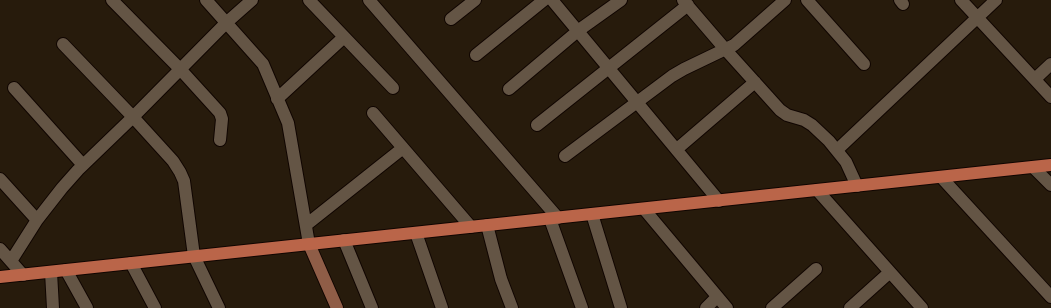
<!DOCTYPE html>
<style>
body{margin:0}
canvas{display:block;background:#271b0c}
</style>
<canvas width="1051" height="308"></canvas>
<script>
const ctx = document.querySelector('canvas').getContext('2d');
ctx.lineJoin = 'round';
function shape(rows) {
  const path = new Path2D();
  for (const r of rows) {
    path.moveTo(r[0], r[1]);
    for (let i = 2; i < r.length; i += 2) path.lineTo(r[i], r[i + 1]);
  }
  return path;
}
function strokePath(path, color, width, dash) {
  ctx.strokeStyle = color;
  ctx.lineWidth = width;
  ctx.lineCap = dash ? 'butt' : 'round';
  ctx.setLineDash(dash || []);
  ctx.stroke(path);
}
const street = shape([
 [112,0,180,69,220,113,222,119,220,140],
 [206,0,263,64,288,123,309,244],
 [309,0,393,88],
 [369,0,558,218],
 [552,0,719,201],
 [683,0,725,49,780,110,787,115,804,120,812,125,829,141,846,162,857,186],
 [807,0,864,64],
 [900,0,903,4],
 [961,0,1051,97],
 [451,19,475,0],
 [63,44,133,117,173,161,180,172,184,181,194,256,219,308],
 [476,55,544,0],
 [1035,79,1051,64],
 [14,88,83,165],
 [509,89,579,30,621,0],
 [277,99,344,37],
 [373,113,471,227],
 [537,125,688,5],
 [677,149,755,82],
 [837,150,996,0],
 [565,156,672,76,684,69,734,45,785,0],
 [1033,167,1051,185],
 [941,177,1051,297],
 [0,179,37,220],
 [817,190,922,308],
 [644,209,727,308],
 [592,214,621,308],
 [550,219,582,308],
 [306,225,403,148],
 [487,225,501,279,512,308],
 [416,233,442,308],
 [344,240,372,308],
 [0,249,23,275],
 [11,261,37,220,62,188,78,170,133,117,226,23,252,0],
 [131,263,155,308],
 [66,270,87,308],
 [51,272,53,308],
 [706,308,717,297],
 [772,308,816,269],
 [850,308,890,272]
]);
const secondary = shape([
 [309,244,337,308]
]);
const primary = shape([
 [0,277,1051,165]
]);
strokePath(street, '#100500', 14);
strokePath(secondary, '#100500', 14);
strokePath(primary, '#100500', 14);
strokePath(street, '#645545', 12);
strokePath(secondary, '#8f5d47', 12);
strokePath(primary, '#ba6549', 12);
</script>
